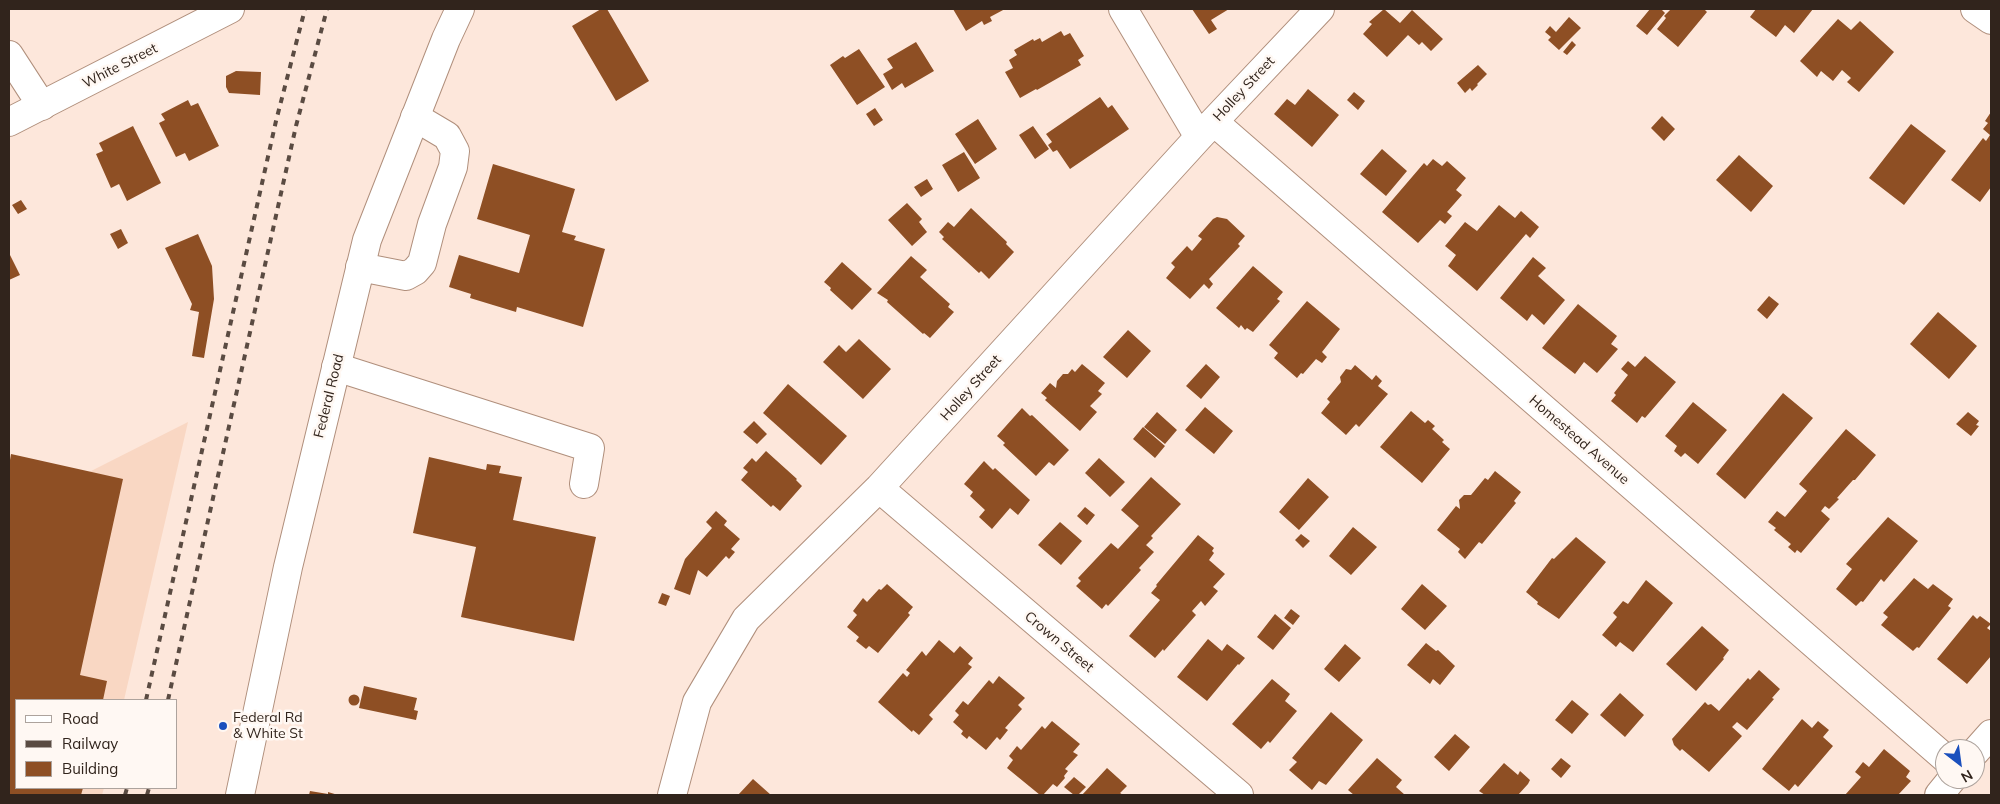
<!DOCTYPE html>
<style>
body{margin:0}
#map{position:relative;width:2000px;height:804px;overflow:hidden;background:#fde7db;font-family:Mulish,sans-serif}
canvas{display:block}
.frame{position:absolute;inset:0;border:10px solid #31241c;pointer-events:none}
.legend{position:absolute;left:15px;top:699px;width:162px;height:90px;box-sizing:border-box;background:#fff8f3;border:1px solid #ada39d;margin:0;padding:6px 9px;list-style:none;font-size:15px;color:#31241c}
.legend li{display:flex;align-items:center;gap:10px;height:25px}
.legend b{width:25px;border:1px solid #ada39d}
.north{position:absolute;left:1935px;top:739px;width:50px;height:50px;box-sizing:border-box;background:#fff8f3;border:1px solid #ada39d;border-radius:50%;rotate:150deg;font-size:14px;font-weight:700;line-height:20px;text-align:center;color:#31241c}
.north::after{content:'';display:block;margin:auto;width:18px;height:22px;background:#1b50bd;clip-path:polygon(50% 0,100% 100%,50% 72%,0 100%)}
</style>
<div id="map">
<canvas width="2000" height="804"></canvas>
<div class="frame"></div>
<ul class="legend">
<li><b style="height:6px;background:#fff"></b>Road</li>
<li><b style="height:6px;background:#5a4b42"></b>Railway</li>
<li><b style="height:14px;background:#8e4f24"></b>Building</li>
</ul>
<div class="north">N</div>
</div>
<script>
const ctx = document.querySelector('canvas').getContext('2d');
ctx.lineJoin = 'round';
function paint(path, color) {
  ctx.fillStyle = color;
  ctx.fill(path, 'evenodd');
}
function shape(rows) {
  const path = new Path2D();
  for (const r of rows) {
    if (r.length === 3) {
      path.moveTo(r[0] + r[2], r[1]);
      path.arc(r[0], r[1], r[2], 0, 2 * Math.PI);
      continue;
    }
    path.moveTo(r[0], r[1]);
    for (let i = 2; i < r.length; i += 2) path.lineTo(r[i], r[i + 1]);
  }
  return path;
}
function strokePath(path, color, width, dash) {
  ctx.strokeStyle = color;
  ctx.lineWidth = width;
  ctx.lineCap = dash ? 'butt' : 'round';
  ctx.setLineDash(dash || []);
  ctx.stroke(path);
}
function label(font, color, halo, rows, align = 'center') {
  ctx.font = font + ' Mulish,sans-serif';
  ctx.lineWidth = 5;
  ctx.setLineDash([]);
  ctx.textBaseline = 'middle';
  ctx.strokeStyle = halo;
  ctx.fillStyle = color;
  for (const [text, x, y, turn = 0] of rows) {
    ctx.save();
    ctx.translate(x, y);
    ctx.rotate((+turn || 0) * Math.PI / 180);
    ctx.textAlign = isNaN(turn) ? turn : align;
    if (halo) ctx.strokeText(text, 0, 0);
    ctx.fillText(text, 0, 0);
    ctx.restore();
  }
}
paint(shape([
 [188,422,124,700,16,700,16,788,104,788,102,795,9,795,9,510,10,512]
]), '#f9d7c3');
paint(shape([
 [601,9,607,9,649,81,616,101,572,26],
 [953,9,1005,9,990,17,992,21,984,25,982,21,966,31],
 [1192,9,1229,9,1211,20,1217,29,1209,34],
 [1384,9,1400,23,1412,10,1443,39,1431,51,1422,42,1419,45,1408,35,1387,57,1363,34,1372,24,1369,22],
 [1650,9,1661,9,1665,13,1647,35,1636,26],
 [1671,9,1704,9,1707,12,1678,47,1657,29,1666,18,1664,16],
 [1756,9,1813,9,1794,33,1785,25,1776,37,1750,17],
 [1569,17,1581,28,1559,50,1548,40,1551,37,1545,32,1550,26,1556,32],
 [1838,19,1851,30,1860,21,1894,52,1859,92,1847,82,1851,78,1842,70,1833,81,1821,71,1817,77,1800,61],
 [1061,31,1064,36,1070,33,1084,56,1078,60,1081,65,1037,90,1036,89,1020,98,1005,72,1013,68,1009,60,1017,55,1014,50,1033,39,1034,41,1040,38,1042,42],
 [1572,41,1576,45,1567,55,1563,52],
 [916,42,934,71,905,88,902,83,892,90,883,74,893,68,887,59],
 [859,49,885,87,857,105,830,65,843,56,845,58],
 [1478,65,1487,74,1477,84,1478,85,1472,91,1470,88,1465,93,1457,83],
 [236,71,261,72,260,95,229,93,226,87,226,76],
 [1308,89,1339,115,1312,147,1274,114,1287,99,1295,105],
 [1354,92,1365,101,1358,110,1347,100],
 [1100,97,1108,108,1112,105,1129,129,1070,169,1057,150,1053,152,1048,145,1052,142,1046,134],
 [188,100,191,106,198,103,219,146,189,161,185,153,176,157,159,123,165,120,161,114],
 [875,108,883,120,874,126,866,114],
 [1991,112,1991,187,1980,202,1951,180,1983,138,1986,141,1990,135,1983,129,1988,123,1985,121],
 [1662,116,1675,129,1664,141,1651,128],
 [978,119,997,149,975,164,955,134],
 [1911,124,1946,151,1904,205,1869,178],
 [133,126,161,183,127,201,119,184,111,188,96,154,103,151,99,143],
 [1033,126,1049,149,1035,159,1019,135],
 [1382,149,1407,171,1386,196,1360,174],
 [964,152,980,178,958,192,942,165],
 [1739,155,1773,186,1751,212,1716,180],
 [1433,159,1442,166,1447,161,1466,178,1456,190,1462,195,1447,212,1452,216,1445,224,1440,220,1418,243,1382,212,1424,163,1427,166],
 [493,164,575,189,562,232,576,236,574,240,605,249,583,327,517,307,516,312,470,298,471,294,449,287,459,255,519,273,530,235,477,219],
 [927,179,933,189,921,197,914,187],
 [21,200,27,209,18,214,12,205],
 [907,203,922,219,919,222,927,232,912,246,888,220],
 [1499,205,1515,218,1521,211,1539,227,1530,238,1526,234,1477,291,1448,266,1456,255,1445,246,1465,222,1477,231],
 [971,208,1007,242,1006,244,1014,252,989,279,981,271,979,273,942,239,944,237,939,232,948,222,954,227],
 [1217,217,1227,219,1245,236,1238,244,1240,246,1209,279,1213,284,1209,289,1204,284,1190,299,1166,278,1175,267,1171,263,1174,260,1187,246,1192,251,1202,239,1198,236,1213,219],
 [121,229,128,243,118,249,110,234],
 [198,234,212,266,214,299,204,358,192,356,199,312,190,310,192,304,165,248],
 [9,253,20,275,9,280],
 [911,256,927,270,920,277,950,304,948,307,954,312,930,338,924,333,923,334,887,302,888,300,877,293],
 [1533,257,1546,268,1538,276,1565,300,1544,325,1532,314,1527,321,1500,298],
 [842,262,872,289,852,310,830,290,831,288,824,282],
 [1253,266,1283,292,1277,299,1280,301,1253,332,1247,328,1245,330,1241,325,1239,328,1216,308],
 [1769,296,1779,304,1767,319,1757,310],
 [1307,301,1340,329,1322,352,1327,357,1322,363,1316,359,1303,374,1301,373,1297,378,1274,358,1278,353,1269,345],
 [1578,304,1617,336,1611,344,1618,349,1597,373,1584,362,1575,374,1542,348],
 [1938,312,1977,346,1949,379,1910,344],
 [1128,330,1151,351,1127,378,1103,357],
 [859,339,891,369,863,399,823,362,839,345,846,352],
 [1645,356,1676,382,1645,418,1642,416,1637,423,1611,401,1616,395,1614,393,1628,375,1621,369,1628,361,1635,367],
 [1082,364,1105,383,1098,391,1102,394,1090,406,1097,412,1080,431,1045,400,1047,398,1041,393,1050,383,1056,388,1057,381,1063,374,1068,374,1072,369,1075,372],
 [1206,364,1220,377,1201,399,1186,386],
 [1355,365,1372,380,1376,375,1382,381,1378,386,1388,394,1359,427,1356,424,1346,435,1321,413,1330,402,1327,399,1341,382,1340,377,1346,369,1351,370],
 [788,384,847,436,821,465,763,413],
 [1783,393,1813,418,1745,499,1716,474],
 [1693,402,1727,430,1698,464,1685,453,1681,457,1674,451,1677,446,1665,436],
 [1205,407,1233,431,1214,454,1185,430],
 [1022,408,1030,416,1032,415,1069,450,1054,466,1049,462,1036,476,1003,445,1005,443,997,436],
 [1411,411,1425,423,1428,420,1435,426,1432,429,1444,440,1442,442,1450,449,1422,483,1380,447],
 [1157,412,1177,430,1165,444,1144,427],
 [1968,412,1979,421,1976,425,1979,426,1971,436,1956,424],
 [754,421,767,434,757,444,743,432],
 [1143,427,1165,446,1155,458,1133,439],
 [1846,429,1876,455,1855,480,1853,480,1837,498,1839,499,1829,509,1825,506,1821,511,1830,519,1801,553,1797,550,1795,553,1788,547,1791,544,1774,530,1776,528,1768,522,1777,511,1785,517,1807,491,1799,484],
 [766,451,797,479,796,480,802,486,780,511,773,505,771,507,741,480,748,472,743,468,752,458,756,462],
 [11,454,123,479,80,675,107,681,103,700,16,700,16,788,83,788,81,795,9,795,9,466],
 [429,457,486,470,487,464,501,466,499,473,522,477,513,520,596,537,574,641,461,617,476,547,413,533],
 [1099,458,1125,482,1110,497,1085,473],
 [984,461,993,470,995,468,1030,500,1018,515,1010,508,992,529,979,517,985,510,970,496,973,492,964,484],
 [1495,471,1521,492,1514,501,1516,503,1482,544,1479,542,1465,559,1458,552,1460,549,1437,530,1456,506,1460,509,1459,500,1464,495,1471,495,1485,478,1488,480],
 [1151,477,1181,504,1151,536,1153,538,1146,545,1154,552,1139,568,1141,570,1108,606,1106,604,1102,609,1076,586,1081,581,1078,578,1111,543,1118,549,1139,526,1121,510],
 [1308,478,1329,497,1299,530,1279,512],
 [1085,507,1095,515,1087,525,1077,516],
 [716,511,727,521,724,525,740,539,731,549,735,552,729,559,726,556,707,577,698,570,690,595,674,589,685,559,712,528,706,522],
 [1888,517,1918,541,1884,582,1881,579,1863,602,1861,601,1856,606,1836,589,1852,569,1846,564],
 [1060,522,1082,541,1061,565,1038,545],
 [1353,527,1377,547,1351,575,1329,556],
 [1301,534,1310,541,1303,548,1295,540],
 [1198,535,1214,548,1212,551,1214,553,1209,560,1225,574,1213,587,1218,591,1205,606,1201,601,1192,611,1196,615,1164,651,1163,649,1155,658,1129,636,1160,600,1151,593,1157,586,1156,585],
 [1576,537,1606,562,1559,619,1537,604,1538,602,1526,592,1552,558,1554,559],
 [1914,578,1928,589,1933,584,1953,599,1948,606,1951,608,1919,648,1917,647,1913,651,1881,625,1888,617,1883,613],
 [1646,580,1673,603,1633,652,1620,642,1616,647,1602,635,1617,617,1613,613,1623,601,1628,604],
 [887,584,913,607,908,613,910,615,878,653,869,646,866,649,856,641,859,637,847,627,857,615,853,611,863,598,867,602,879,589,881,590],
 [1422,584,1447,606,1425,630,1401,609],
 [662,593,670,596,666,606,658,603],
 [1291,609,1300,616,1293,625,1284,618],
 [1275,614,1291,628,1273,650,1257,637],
 [1973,615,1977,619,1980,616,1991,624,1987,628,1991,631,1991,656,1967,684,1937,659],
 [1702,626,1729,650,1723,658,1724,659,1696,691,1666,664],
 [1208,639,1222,651,1227,644,1245,658,1239,665,1238,664,1207,701,1177,677],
 [939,640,954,653,960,646,973,658,968,664,972,667,929,715,933,719,919,735,913,730,912,732,878,702,903,673,907,677,910,673,906,670,922,651,926,656],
 [1426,643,1436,651,1438,650,1455,666,1440,685,1433,679,1430,684,1407,665],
 [1345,644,1361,658,1339,682,1324,669],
 [1759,670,1780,689,1772,698,1774,699,1747,730,1737,722,1732,727,1742,736,1709,772,1682,749,1680,751,1674,745,1672,739,1705,702,1708,705,1711,704,1719,711,1748,678,1750,680],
 [999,676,1025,698,1018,705,1022,709,1005,728,1008,730,1000,740,997,737,986,750,969,736,967,739,961,734,963,731,953,722,959,715,955,711,963,701,968,705,989,680,993,684],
 [1272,679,1290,694,1285,701,1297,711,1270,743,1268,741,1261,749,1232,724],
 [364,686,417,698,414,710,418,711,416,720,359,708],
 [1620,693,1644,715,1625,737,1600,715],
 [354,700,5.5],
 [1572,700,1589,714,1572,734,1555,720],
 [1331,712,1363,740,1326,785,1319,781,1312,790,1289,770,1297,762,1292,758],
 [1802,719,1812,728,1818,721,1829,730,1823,737,1833,746,1798,787,1795,784,1789,791,1762,769],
 [1052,721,1080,744,1073,752,1078,755,1065,769,1068,771,1064,776,1065,778,1057,787,1053,784,1043,795,1040,795,1007,768,1013,760,1009,756,1017,746,1021,750,1042,726,1045,729],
 [1455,734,1470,747,1449,771,1434,757],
 [1884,749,1910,771,1906,777,1911,781,1898,795,1845,795,1861,777,1855,772,1863,762,1869,767],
 [1377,758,1402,780,1396,787,1405,795,1354,795,1348,790],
 [1561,758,1571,766,1561,778,1551,769],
 [1504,763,1518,775,1520,771,1530,780,1528,784,1518,795,1485,795,1479,791],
 [1107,768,1127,786,1120,793,1123,795,1082,795],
 [1074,777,1086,787,1078,795,1074,795,1064,787],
 [753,779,771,795,738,795],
 [310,791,328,794,328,792,338,795,309,795]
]), '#8e4f24');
const minor = shape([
 [1123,9,1199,137],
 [1975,9,1991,20],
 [9,55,42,106],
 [1214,122,1945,758],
 [360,267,406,276,415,271,422,263,432,224,453,167,455,151,447,136,415,117],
 [336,367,590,448,584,484],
 [879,488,1239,795],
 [1975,752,1991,734],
 [672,795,697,702,746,619,879,488,1199,137,1320,9],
 [1939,795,1952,779]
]);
const major = shape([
 [9,122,230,9],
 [240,795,288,567,367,240,446,39,460,9]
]);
strokePath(minor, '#b08f7c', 30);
strokePath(major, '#b08f7c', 30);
strokePath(minor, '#fff', 28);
strokePath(major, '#fff', 28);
strokePath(shape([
 [146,700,276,121,305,9],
 [168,700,296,126,327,9],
 [125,795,127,788],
 [147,795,149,788]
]), '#5a4b42', 4, [6, 6]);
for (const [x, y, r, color] of [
 [223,726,5,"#1b50bd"]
]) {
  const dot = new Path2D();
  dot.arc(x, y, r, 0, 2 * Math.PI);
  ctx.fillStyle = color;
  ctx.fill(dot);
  strokePath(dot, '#fff8f3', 2);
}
label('14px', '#31241c', '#fff8f3', [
 ["White Street",120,66,-27],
 ["Holley Street",1244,89,-47],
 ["Holley Street",971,388,-48],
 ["Federal Road",329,396,-76],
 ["Homestead Avenue",1579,440,41],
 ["Crown Street",1059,642,40]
]);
label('14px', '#31241c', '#fff8f3', [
 ["Federal Rd",233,718],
 ["& White St",233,734]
], 'left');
</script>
